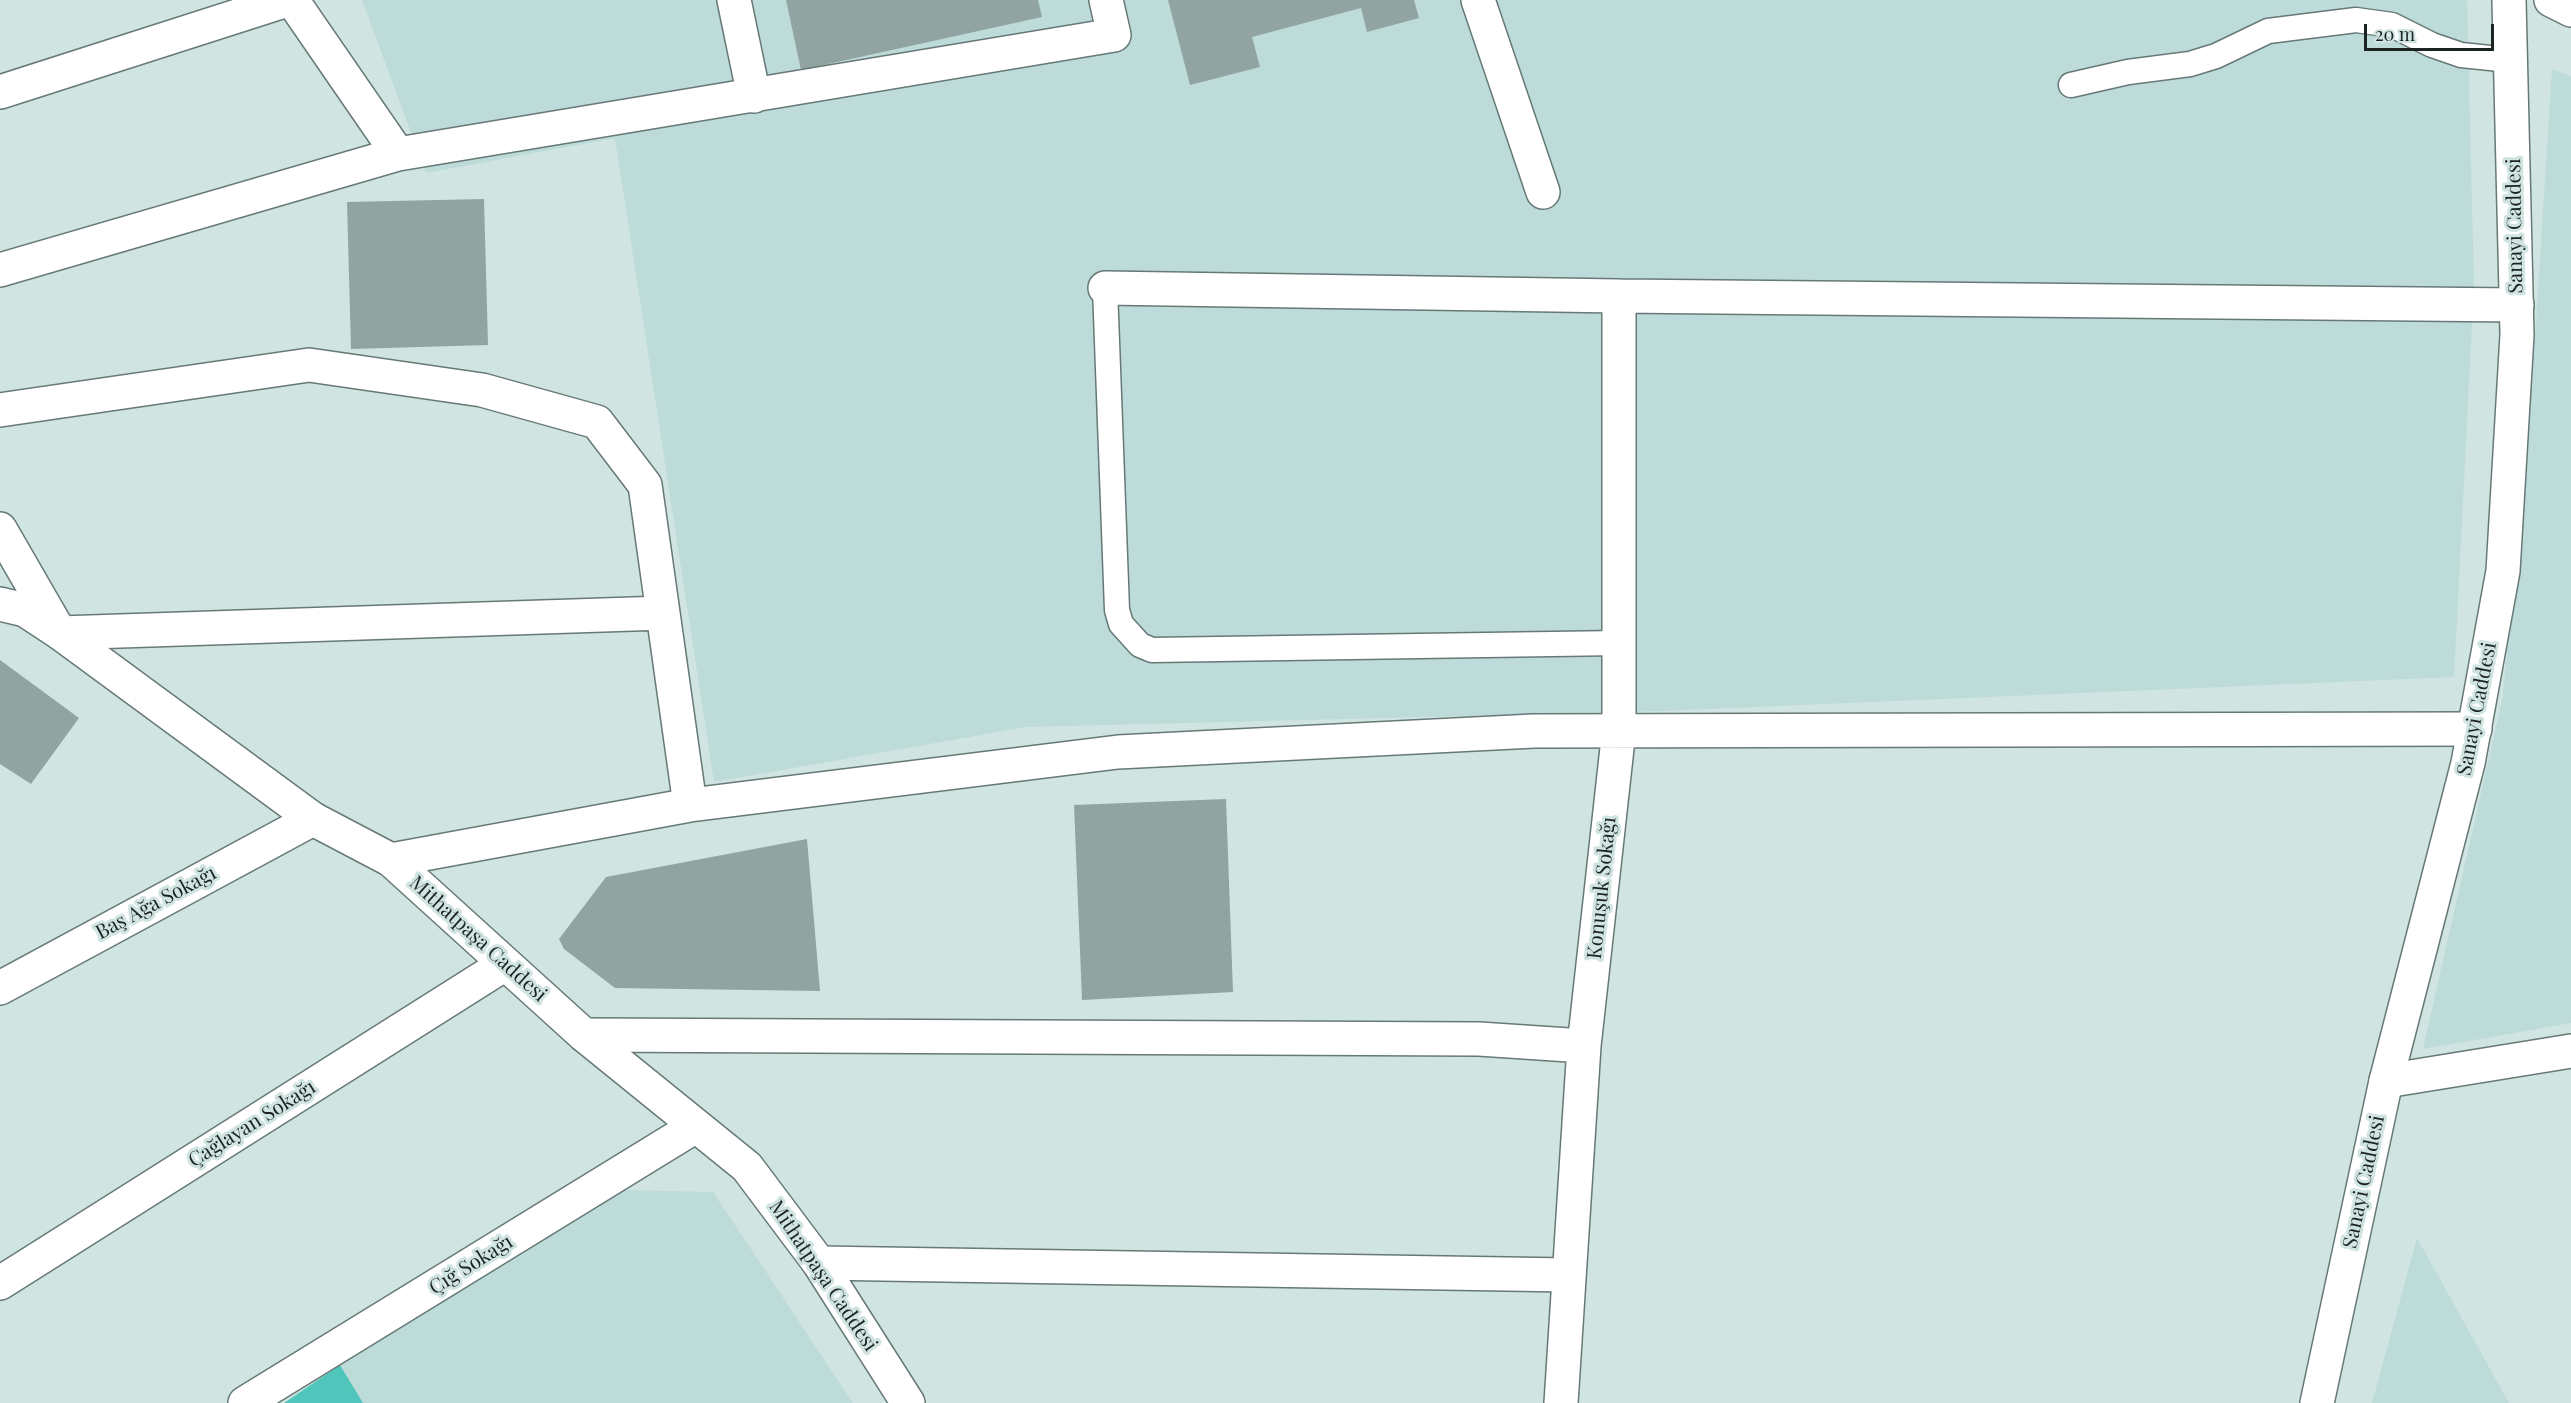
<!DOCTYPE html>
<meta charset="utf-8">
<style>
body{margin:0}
#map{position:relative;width:2571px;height:1403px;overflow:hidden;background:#d0e4e2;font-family:"Playfair Display",serif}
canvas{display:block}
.scale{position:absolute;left:2364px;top:24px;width:130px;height:27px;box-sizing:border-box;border:3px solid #1c2423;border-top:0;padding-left:8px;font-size:18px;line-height:21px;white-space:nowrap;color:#1c2423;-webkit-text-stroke:4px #d0e4e2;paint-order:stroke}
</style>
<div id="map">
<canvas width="2571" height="1403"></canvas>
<div class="scale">20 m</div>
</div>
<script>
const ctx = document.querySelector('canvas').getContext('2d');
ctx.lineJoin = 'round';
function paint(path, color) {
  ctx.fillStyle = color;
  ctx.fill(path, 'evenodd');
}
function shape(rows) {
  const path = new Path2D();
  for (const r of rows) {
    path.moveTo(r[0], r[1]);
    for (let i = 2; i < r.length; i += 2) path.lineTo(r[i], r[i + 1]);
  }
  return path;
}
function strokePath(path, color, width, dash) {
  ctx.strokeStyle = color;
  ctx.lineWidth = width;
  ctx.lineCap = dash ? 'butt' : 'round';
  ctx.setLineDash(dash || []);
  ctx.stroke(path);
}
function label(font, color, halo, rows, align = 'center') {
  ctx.font = font + ' "Playfair Display",serif';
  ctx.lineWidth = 6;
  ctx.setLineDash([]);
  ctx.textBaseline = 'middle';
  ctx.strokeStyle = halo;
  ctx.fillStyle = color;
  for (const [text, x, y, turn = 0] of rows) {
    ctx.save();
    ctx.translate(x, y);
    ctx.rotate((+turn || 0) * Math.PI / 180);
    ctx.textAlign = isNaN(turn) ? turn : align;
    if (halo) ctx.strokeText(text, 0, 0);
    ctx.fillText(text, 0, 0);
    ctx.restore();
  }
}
paint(shape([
 [362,0,2467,0,2474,285,2454,677,1662,711,1026,727,714,782,615,138,426,173],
 [2552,69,2571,76,2571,1023,2423,1049,2503,696,2535,337],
 [618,1190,713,1192,853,1403,363,1403,340,1365],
 [2417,1238,2509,1403,2372,1403]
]), '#bddbd8');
paint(shape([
 [340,1365,363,1403,284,1403]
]), '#4fc5bc');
paint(shape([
 [786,0,1038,0,1042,17,801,70],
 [1168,0,1414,0,1419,18,1367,32,1361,8,1252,37,1260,67,1190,85],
 [484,199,488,345,351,349,347,202],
 [0,660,79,718,31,784,0,764],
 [1226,799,1233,992,1082,1000,1074,805],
 [807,839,820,991,615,988,564,949,559,939,606,877]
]), '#91a4a2');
const service = shape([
 [2071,85,2128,72,2190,64,2216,56,2268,31,2356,20,2392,25,2432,45,2461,55,2510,60],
 [1105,288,1117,610,1121,624,1140,645,1152,650,1619,643]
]);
const minor = shape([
 [292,0,398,154],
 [734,0,754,96],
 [1478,0,1543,192],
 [2551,0,2571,10],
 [0,92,287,0],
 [0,270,398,154,1114,35,1106,0],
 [1105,288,1619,296],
 [0,410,309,365,482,390,597,422,645,485,690,805],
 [0,604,25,610,60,633,663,613],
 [391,860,690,805,1118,752,1534,731,2475,729],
 [0,988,313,819],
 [584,1035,1479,1039,1584,1046,1561,1403],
 [1584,1046,1619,730,1619,296,2517,305],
 [2386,1081,2571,1051],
 [819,1263,1569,1275],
 [0,1283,505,964],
 [245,1403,696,1126]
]);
const secondary = shape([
 [0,529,60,633,313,819,391,860,584,1035,747,1167,819,1263,908,1403],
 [2317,1403,2386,1081,2468,763,2503,571,2517,335,2509,0]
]);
strokePath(service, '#667977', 27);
strokePath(minor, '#667977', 36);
strokePath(secondary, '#667977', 36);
strokePath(service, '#fff', 24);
strokePath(minor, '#fff', 33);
strokePath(secondary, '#fff', 33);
label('20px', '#1c2423', '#d0e4e2', [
 ["Sanayi Caddesi",2515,226,-91],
 ["Sanayi Caddesi",2477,709,-79],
 ["Konuşuk Sokağı",1602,888,-84],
 ["Baş Ağa Sokağı",156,903,-28],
 ["Mithatpaşa Caddesi",478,939,42],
 ["Çağlayan Sokağı",252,1124,-32],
 ["Sanayi Caddesi",2364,1182,-78],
 ["Çığ Sokağı",471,1265,-32],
 ["Mithatpaşa Caddesi",823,1276,56]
]);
</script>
